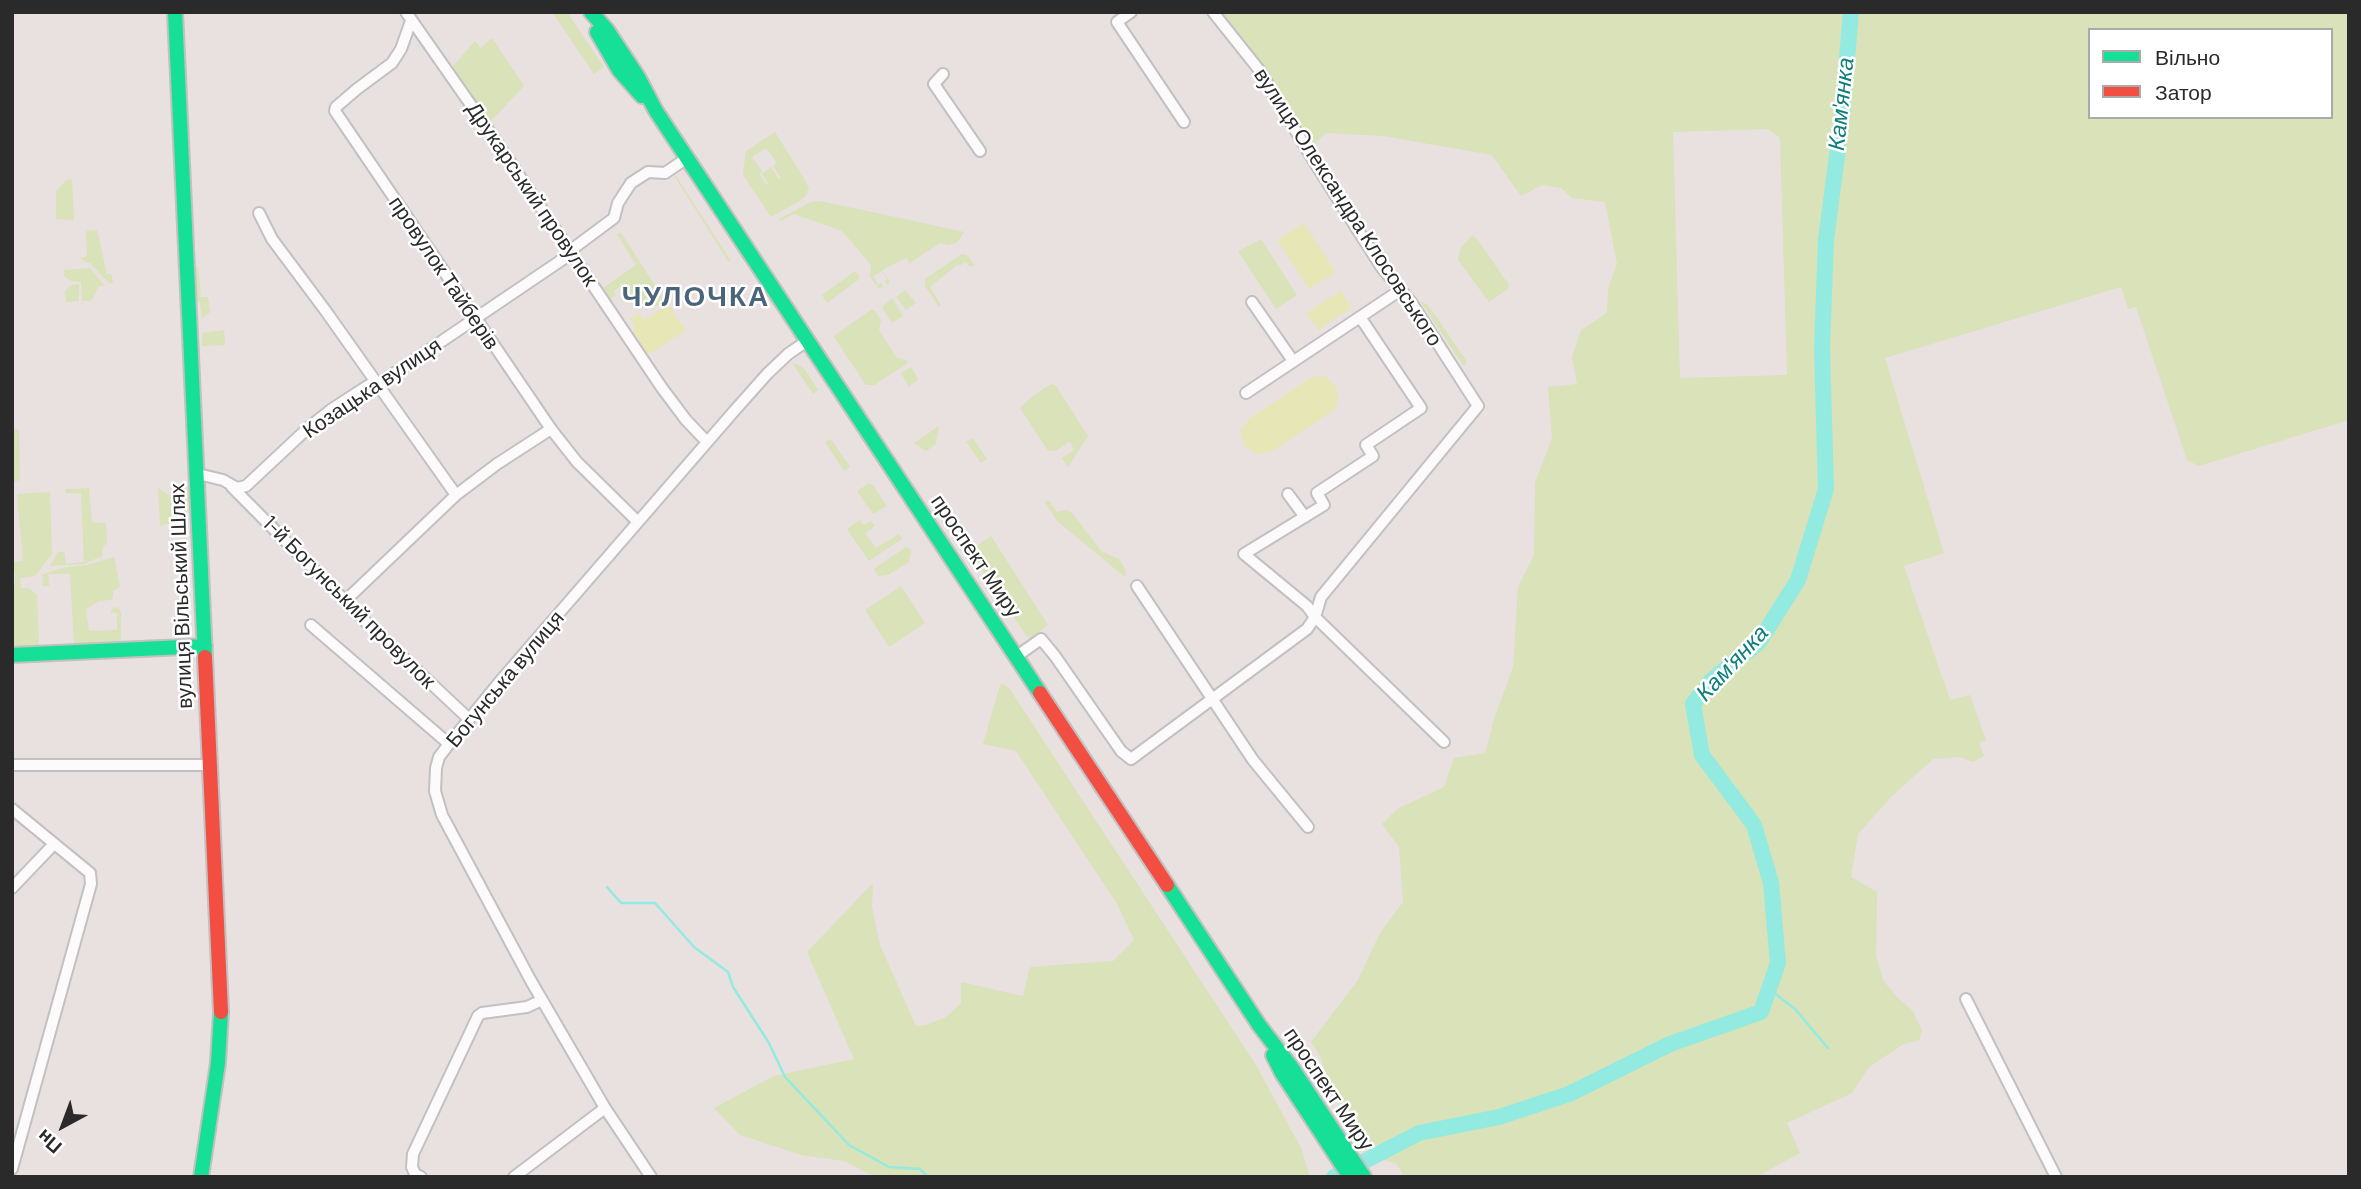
<!DOCTYPE html>
<meta charset="utf-8">
<style>
body{margin:0}
#map{position:relative;width:2361px;height:1189px;overflow:hidden;background:#e8e1e0;font-family:Barlow,sans-serif}
canvas{display:block}
.frame{position:absolute;inset:0;border:14px solid #2a2a2a;pointer-events:none}
.legend{position:absolute;left:2088px;top:28px;width:245px;height:91px;box-sizing:border-box;background:#fff;border:2px solid #aaa;margin:0;padding:9px 12px;list-style:none;font-size:21px;color:#2a2a2a}
.legend li{display:flex;align-items:center;gap:14px;height:35px}
.legend b{width:35px;border:2px solid #aaa}
.north{position:absolute;left:28px;top:1091px;width:70px;height:70px;-webkit-text-stroke:5px #fff;paint-order:stroke;rotate:221deg;font-size:19px;font-weight:700;line-height:28px;text-align:center;color:#2a2a2a}
.north::after{content:'';display:block;margin:auto;width:24px;height:32px;background:#2a2a2a;clip-path:polygon(50% 0,100% 100%,50% 72%,0 100%)}
</style>
<div id="map">
<canvas width="2361" height="1189"></canvas>
<div class="frame"></div>
<ul class="legend">
<li><b style="height:9px;background:#16e098"></b>Вільно</li>
<li><b style="height:9px;background:#f24e42"></b>Затор</li>
</ul>
<div class="north">Пн</div>
</div>
<script>
const ctx = document.querySelector('canvas').getContext('2d');
ctx.lineJoin = 'round';
function paint(path, color) {
  ctx.fillStyle = color;
  ctx.fill(path, 'evenodd');
}
function shape(rows) {
  const path = new Path2D();
  for (const r of rows) {
    path.moveTo(r[0], r[1]);
    for (let i = 2; i < r.length; i += 2) path.lineTo(r[i], r[i + 1]);
  }
  return path;
}
function strokePath(path, color, width, dash) {
  ctx.strokeStyle = color;
  ctx.lineWidth = width;
  ctx.lineCap = dash ? 'butt' : 'round';
  ctx.setLineDash(dash || []);
  ctx.stroke(path);
}
function label(font, color, halo, rows, align = 'center') {
  ctx.font = font + ' Barlow,sans-serif';
  ctx.lineWidth = 5;
  ctx.setLineDash([]);
  ctx.textBaseline = 'middle';
  ctx.strokeStyle = halo;
  ctx.fillStyle = color;
  for (const [text, x, y, turn = 0] of rows) {
    ctx.save();
    ctx.translate(x, y);
    ctx.rotate((+turn || 0) * Math.PI / 180);
    ctx.textAlign = isNaN(turn) ? turn : align;
    if (halo) ctx.strokeText(text, 0, 0);
    ctx.fillText(text, 0, 0);
    ctx.restore();
  }
}
paint(shape([
 [552,12,567,12,604,67,594,74],
 [1213,12,2349,12,2349,420,2199,466,2187,460,2136,307,2128,309,2121,287,1885,358,1944,553,1904,566,1950,700,1970,695,1986,740,1979,743,1984,756,1973,762,1961,757,1933,759,1891,797,1858,834,1851,877,1877,892,1876,956,1883,980,1897,997,1913,1011,1922,1031,1919,1040,1904,1044,1869,1067,1852,1093,1787,1123,1800,1153,1756,1177,1404,1177,1397,1164,1370,1156,1332,1090,1320,1056,1311,1042,1358,980,1380,933,1403,902,1399,847,1382,824,1397,809,1444,787,1454,758,1485,753,1495,716,1513,667,1518,587,1534,555,1535,483,1552,438,1548,387,1577,384,1572,357,1581,330,1607,313,1608,289,1617,264,1605,202,1572,198,1561,188,1542,185,1521,196,1492,155,1383,136,1326,133,1308,150,1260,71],
 [2090,30,2331,30,2331,117,2090,117],
 [1768,129,1780,138,1787,375,1680,378,1673,132],
 [493,39,524,86,491,121,452,67,475,41,481,48,489,40],
 [775,132,805,180,809,189,805,197,798,202,771,217,743,175,746,151],
 [766,148,777,163,773,166,781,178,779,179,771,167,762,174,769,185,768,186,759,174,762,171,752,157],
 [673,174,676,176,731,261,728,261],
 [72,179,74,220,56,219,56,192,66,180],
 [820,201,891,216,964,232,958,242,948,245,940,243,910,263,906,258,882,270,890,282,887,285,885,281,887,279,882,271,873,276,878,285,881,283,883,286,879,289,870,277,871,265,842,231,794,214,780,221,779,219,811,202],
 [97,230,107,274,111,273,113,283,109,283,90,263,85,262,81,258,87,257,86,231],
 [621,233,667,304,641,308,620,287,614,291,616,295,610,299,603,288,636,265,617,234],
 [1472,235,1477,239,1509,285,1508,289,1489,302,1458,260,1460,249],
 [1261,239,1297,295,1276,309,1238,251],
 [962,254,968,256,974,265,970,267,966,262,959,266,958,264,930,287,941,305,939,307,925,286,925,279],
 [198,266,201,297,208,297,210,312,202,319,200,303,196,299,194,268],
 [90,268,105,286,99,286,91,301,82,301,81,282,71,281,64,276,64,270],
 [855,271,859,276,858,280,827,303,822,295],
 [79,284,79,301,66,302,65,291,71,285],
 [905,290,916,303,906,310,896,297],
 [892,298,903,316,892,323,882,307],
 [1420,301,1428,305,1466,360,1466,365,1463,365],
 [871,310,874,310,881,320,879,330,897,358,906,360,908,363,874,385,866,385,834,337,835,335],
 [224,330,225,345,202,346,202,333],
 [792,363,803,367,818,390,813,394],
 [911,367,918,379,909,387,901,373],
 [1051,384,1056,386,1088,436,1068,467,1062,458,1074,450,1070,441,1057,450,1048,451,1020,408,1033,396],
 [939,426,936,444,926,451,914,443],
 [12,429,17,429,19,431,20,480,12,482],
 [973,438,987,459,981,463,966,442],
 [831,439,850,467,844,471,825,442],
 [868,484,873,485,887,506,873,514,857,491],
 [179,485,187,486,190,488,191,508,181,520,160,526,158,488,169,495],
 [89,488,92,522,106,523,107,544,103,546,102,556,84,564,50,566,58,552,63,552,64,550,66,564,84,562,81,493,65,493,66,489],
 [50,492,52,554,35,576,20,578,21,588,29,588,37,595,39,646,12,647,12,586,15,585,15,571,12,570,14,562,23,561,17,494],
 [1049,500,1057,512,1067,510,1073,514,1101,551,1119,559,1126,571,1125,577,1057,521,1045,502],
 [860,520,864,525,871,521,875,526,865,533,876,548,899,534,902,539,869,561,847,529],
 [991,536,1048,625,1030,639,1027,637,972,554,974,548],
 [906,547,911,550,909,562,888,575,878,576,874,569],
 [114,557,120,587,113,591,113,598,110,600,100,601,86,609,89,631,117,630,117,613,111,613,111,610,114,607,118,608,121,612,121,642,74,644,70,574,48,574,49,586,43,586,42,575,62,568,87,565],
 [901,586,925,623,889,647,865,610],
 [1003,684,1009,688,1256,1065,1301,1148,1310,1177,876,1177,844,1161,801,1155,740,1135,714,1108,774,1076,854,1059,807,952,873,883,872,907,880,945,916,1026,926,1025,946,1017,961,1003,961,982,1023,996,1030,967,1113,961,1134,940,1117,904,1016,751,983,744,1000,685]
]), '#d9e2b8');
paint(shape([
 [1304,223,1336,272,1309,289,1277,240],
 [1341,291,1351,308,1318,330,1306,313],
 [668,305,686,330,648,355,633,332,635,326,630,319,639,313,644,320],
 [1325,376,1336,386,1339,399,1334,410,1271,452,1257,454,1244,446,1240,431,1249,419,1312,377]
]), '#e7e6b6');
strokePath(shape([
 [607,887,621,903,655,903,694,947,728,972,733,987,769,1043,785,1077,849,1145,889,1167,920,1169,928,1177],
 [1769,989,1795,1009,1828,1048]
]), '#93eae0', 2.5);
strokePath(shape([
 [1334,1177,1419,1133,1499,1117,1569,1094,1670,1044,1761,1012,1778,963,1771,883,1754,825,1702,755,1693,704,1711,681,1759,642,1798,580,1826,489,1822,349,1826,240,1842,117,1851,12]
]), '#93eae0', 16);
const street = shape([
 [406,12,494,138,662,388,686,420,707,442],
 [1131,12,1117,22,1184,122],
 [411,21,401,49,392,63,357,89,336,107,335,111,551,429,577,462,638,522],
 [943,74,934,84,980,151],
 [259,213,272,239,325,310,456,495],
 [1399,291,1360,317,1421,408,1366,445,1373,456,1317,493,1324,505,1244,554,1307,606,1315,617,1444,742],
 [1252,302,1293,361],
 [1246,393,1360,317],
 [198,474,223,480,237,488,246,486,308,428,332,409,369,385,377,385,572,253,575,247,614,218,618,203,631,183,648,172,665,173,687,158],
 [232,487,373,629,469,719],
 [1288,494,1305,517],
 [1137,586,1253,760,1308,827],
 [346,600,456,495,497,464,551,429],
 [311,625,449,744],
 [1041,639,1055,656,1121,751,1131,759,1307,629,1315,617,1321,597,1478,406,1411,302,1382,268,1315,163,1260,71,1213,12],
 [1017,656,1041,639],
 [12,765,210,765],
 [12,809,90,873,91,884,12,1169],
 [12,888,54,844],
 [1966,999,2056,1177],
 [421,1177,415,1174,412,1167,413,1154,478,1016,482,1013,527,1007,542,1000],
 [514,1177,605,1108],
 [651,1177,605,1108,531,981,442,815,435,791,436,768,439,757,449,744,502,679,735,410,768,373,788,354,807,341]
]);
const fast = shape([
 [175,12,205,657],
 [591,12,607,30,638,77,656,111,1040,693],
 [597,32,619,70,642,96],
 [12,655,205,646],
 [1167,885,1259,1025,1292,1068,1364,1177],
 [1273,1055,1282,1073,1350,1177],
 [201,1177,218,1063,221,1012]
]);
const jam = shape([
 [205,657,221,1012],
 [1040,693,1167,885]
]);
strokePath(street, '#c2c0c1', 14);
strokePath(fast, '#c2c0c1', 18);
strokePath(jam, '#c2c0c1', 18);
strokePath(street, '#fcfafa', 10);
strokePath(fast, '#16e098', 14);
strokePath(jam, '#f24e42', 14);
label('21px', '#2a2a2a', '#fff', [
 ["Друкарський провулок",532,194,56],
 ["вулиця Олександра Клосовського",1348,207,57],
 ["провулок Тайберів",444,273,56],
 ["Козацька вулиця",372,388,-34],
 ["проспект Миру",976,556,56],
 ["вулиця Вільський Шлях",181,596,-92],
 ["1-й Богунський провулок",349,602,45],
 ["Богунська вулиця",505,679,-50],
 ["проспект Миру",1329,1089,56]
]);
label('italic 23px', '#0e7f7b', '#fff', [
 ["Кам'янка",1841,104,-84],
 ["Кам'янка",1732,663,-47]
]);
ctx.letterSpacing = '2px';
label('bold 28px', '#4a657a', '#fff', [
 ["ЧУЛОЧКА",696,297]
]);
ctx.letterSpacing = '0px';
</script>
